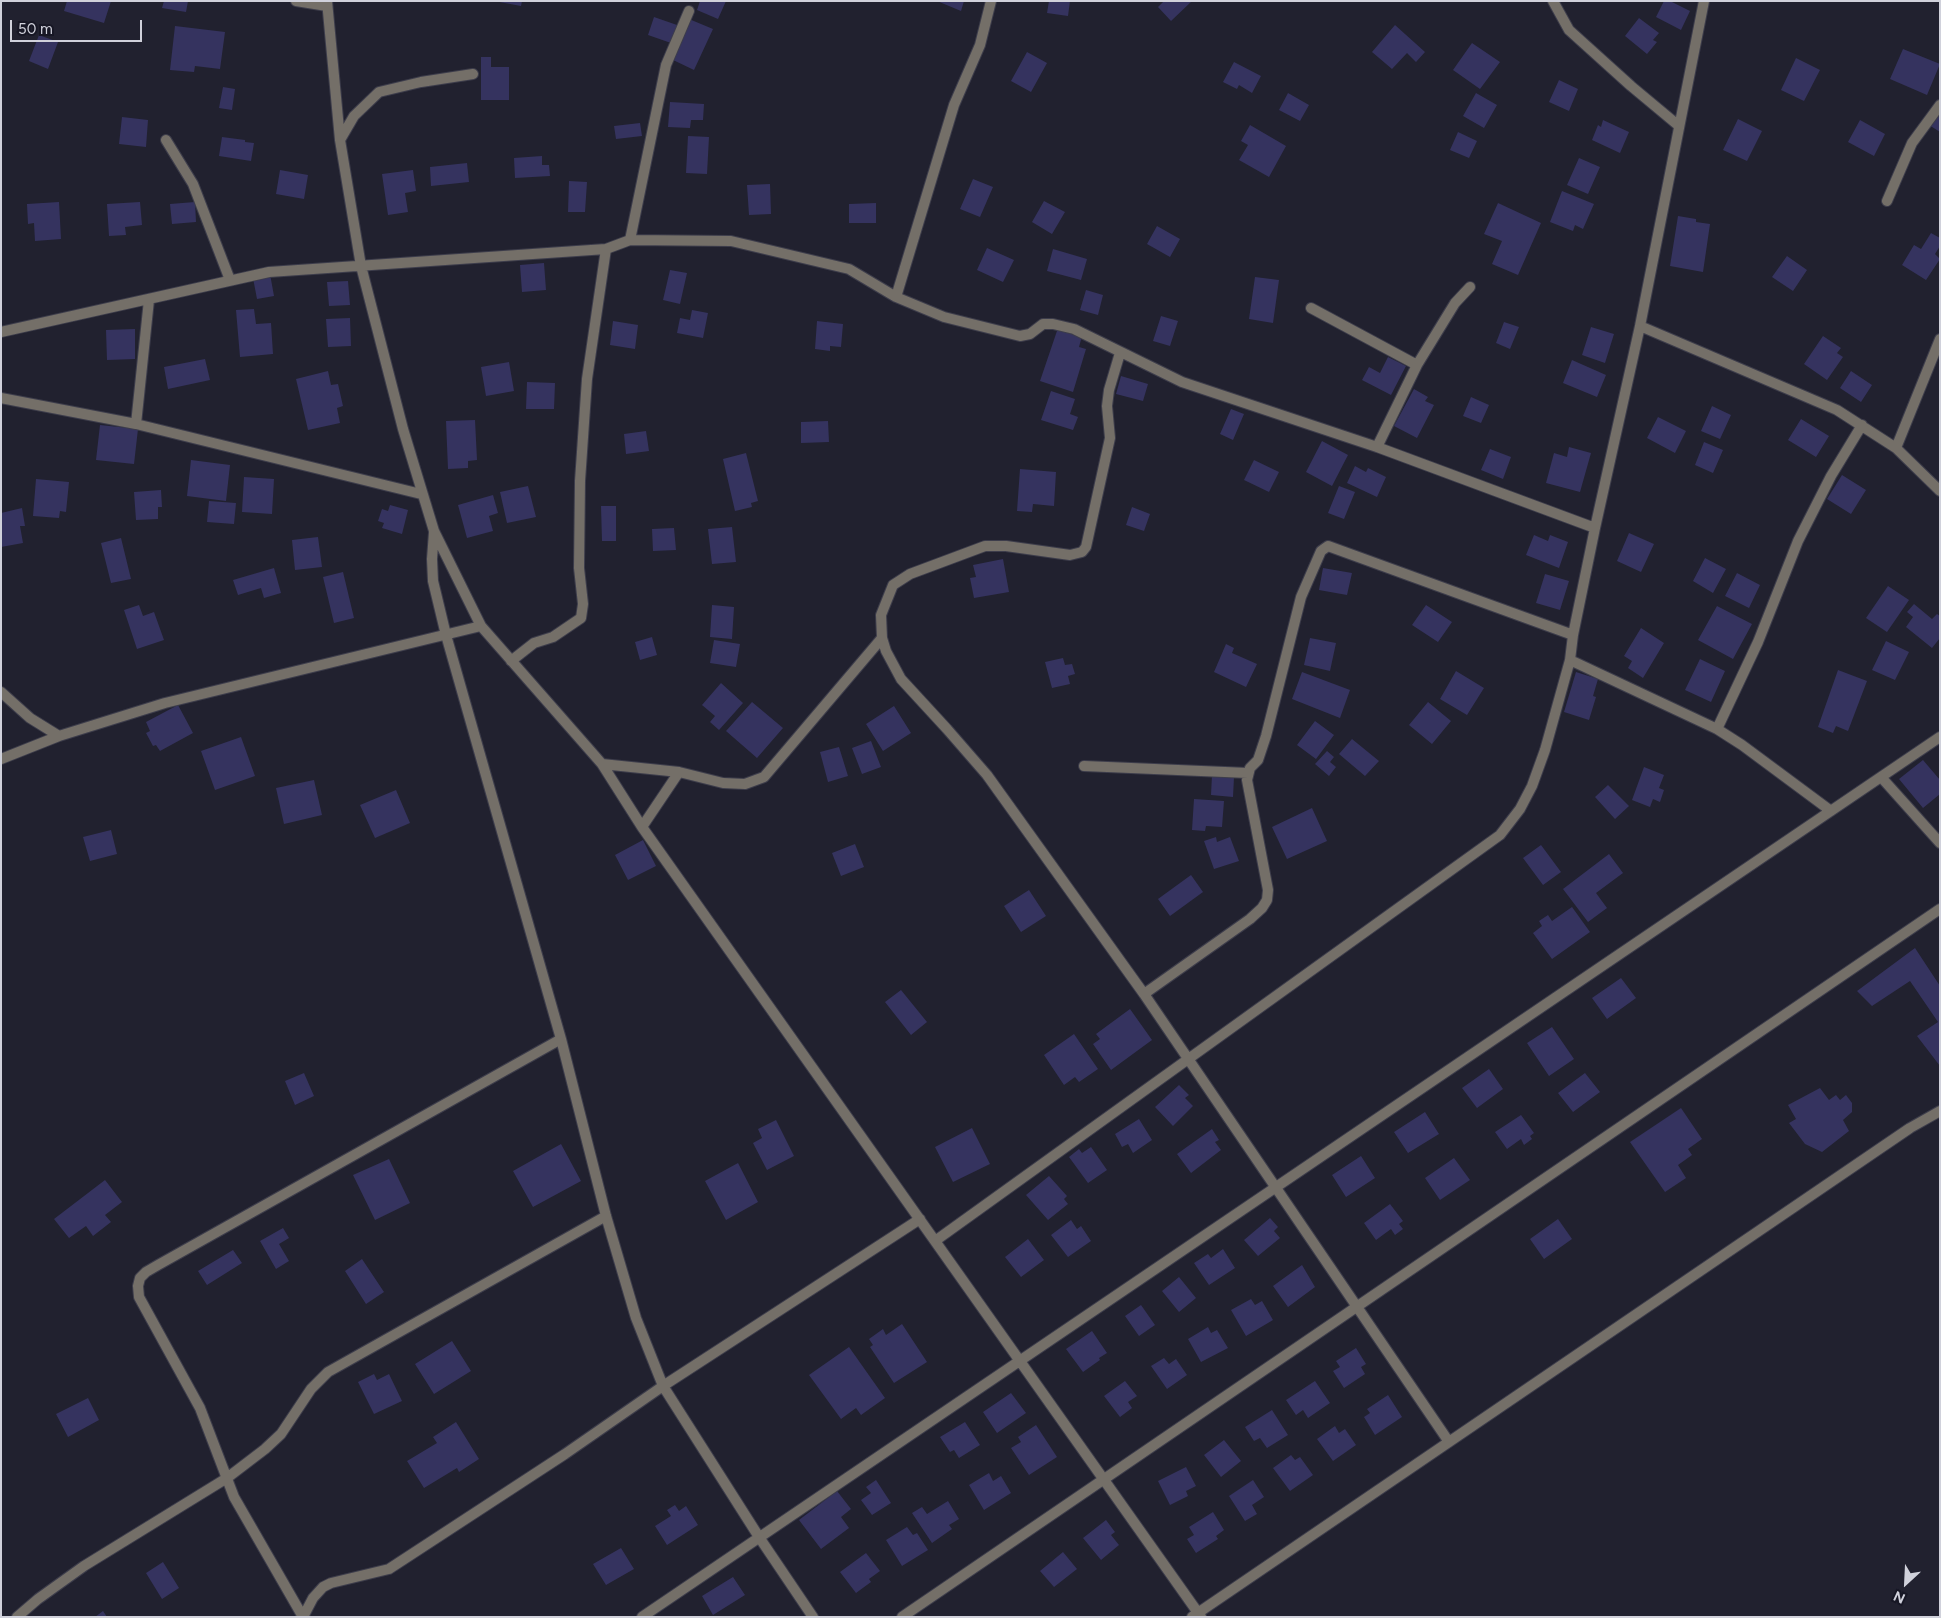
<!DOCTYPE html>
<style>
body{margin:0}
#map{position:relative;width:1941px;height:1618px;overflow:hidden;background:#21212f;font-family:Figtree,sans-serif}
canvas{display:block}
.frame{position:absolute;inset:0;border:2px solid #d0d1db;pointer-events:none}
.north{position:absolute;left:1881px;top:1558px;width:50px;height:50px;-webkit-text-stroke:4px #171725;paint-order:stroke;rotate:205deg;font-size:14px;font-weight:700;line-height:20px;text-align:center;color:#d0d1db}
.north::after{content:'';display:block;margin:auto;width:18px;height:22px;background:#d0d1db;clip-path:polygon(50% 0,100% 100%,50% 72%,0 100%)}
.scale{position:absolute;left:10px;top:20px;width:132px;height:22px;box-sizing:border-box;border:2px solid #d0d1db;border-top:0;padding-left:6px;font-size:15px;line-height:18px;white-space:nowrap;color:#d0d1db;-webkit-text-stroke:4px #171725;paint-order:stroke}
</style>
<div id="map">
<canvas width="1941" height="1618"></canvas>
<div class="frame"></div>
<div class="north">N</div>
<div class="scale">50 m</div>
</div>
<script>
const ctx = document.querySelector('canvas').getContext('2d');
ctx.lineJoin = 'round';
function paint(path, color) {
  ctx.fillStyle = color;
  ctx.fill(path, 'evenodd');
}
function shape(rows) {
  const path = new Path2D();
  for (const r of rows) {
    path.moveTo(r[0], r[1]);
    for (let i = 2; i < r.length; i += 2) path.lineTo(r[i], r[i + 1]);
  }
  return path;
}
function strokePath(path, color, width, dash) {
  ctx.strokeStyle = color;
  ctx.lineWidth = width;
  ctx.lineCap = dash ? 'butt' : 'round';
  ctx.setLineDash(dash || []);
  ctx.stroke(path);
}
paint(shape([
 [67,1,111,1,104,23,64,11],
 [164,1,188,1,186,12,162,8],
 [494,1,522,1,521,6],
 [700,1,726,1,718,19,697,10],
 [937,1,964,1,961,11],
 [1049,1,1070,1,1068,16,1047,13],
 [1164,1,1192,1,1171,21,1158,7],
 [1664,1,1670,1,1690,11,1681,30,1656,17],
 [654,17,677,25,671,43,648,35],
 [1639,18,1659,33,1653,40,1657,42,1647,54,1625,36],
 [689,19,713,29,694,70,671,59],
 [1395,25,1425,52,1416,62,1407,53,1392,69,1372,52],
 [175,26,225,32,220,69,195,66,194,72,170,70],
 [39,35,58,42,48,69,29,61],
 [1472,43,1500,62,1480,89,1453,70],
 [1903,49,1940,64,1927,95,1890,79],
 [1027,52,1047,63,1031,92,1011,81],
 [481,57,491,57,491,67,509,67,509,100,481,100],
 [1796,58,1820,70,1804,101,1781,90],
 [1234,62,1261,76,1252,93,1239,85,1237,89,1223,82],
 [1559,80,1578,89,1569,111,1549,102],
 [223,87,235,89,232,110,219,108],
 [1288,93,1309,105,1300,121,1279,110],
 [1476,93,1497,105,1484,128,1463,116],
 [670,102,704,104,703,120,691,120,690,128,668,127],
 [1940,111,1940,132,1929,125],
 [122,117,148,120,146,147,119,144],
 [1738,119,1762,131,1747,161,1723,150],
 [1603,120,1629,132,1620,153,1592,140,1598,125,1601,127],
 [1860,120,1885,134,1874,156,1848,142],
 [640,123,642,136,616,139,614,126],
 [1250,125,1286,146,1269,177,1239,160,1248,145,1241,141],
 [1458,132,1477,141,1469,158,1450,150],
 [688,136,709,137,707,174,686,173],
 [222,137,245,140,245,142,254,143,251,161,219,156],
 [542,156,542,165,549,165,550,176,515,178,514,158],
 [1579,158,1600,167,1588,194,1567,185],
 [467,163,469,182,431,186,430,167],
 [280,170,308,175,304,199,276,194],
 [413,170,416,191,405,193,408,212,388,215,382,174],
 [973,179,993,187,980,217,960,209],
 [569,181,587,182,585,212,568,212],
 [770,184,771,214,749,215,747,185],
 [1562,191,1594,204,1583,229,1575,225,1573,231,1550,222],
 [1044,201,1065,212,1052,234,1032,222],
 [59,202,61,239,35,241,34,223,28,224,27,204],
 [140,202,142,225,125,227,126,235,109,236,107,204],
 [195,202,196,222,172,224,170,204],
 [876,203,876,223,849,223,849,204],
 [1498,203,1541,223,1518,275,1492,264,1502,241,1484,234],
 [1678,216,1696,219,1696,222,1710,224,1703,272,1670,266],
 [1157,226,1180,239,1170,257,1147,244],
 [1931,233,1940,238,1940,246,1935,254,1940,259,1926,280,1902,265,1914,245,1921,249],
 [987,248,1014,260,1003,282,977,270],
 [1053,249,1087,259,1081,280,1047,271],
 [1787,256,1807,270,1793,291,1772,277],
 [544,263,546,290,522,292,520,265],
 [670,270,687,273,680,304,663,300],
 [270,274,274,296,257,299,253,278],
 [1255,277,1279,280,1273,323,1249,319],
 [348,281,350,305,329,306,327,282],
 [1086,290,1103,295,1098,315,1080,310],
 [254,309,256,324,271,323,273,354,240,357,236,310],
 [692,310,708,313,703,338,677,333,680,318,690,320],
 [1161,316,1178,321,1170,346,1153,341],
 [350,318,351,346,328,347,326,319],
 [613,321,638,325,635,349,610,345],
 [817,321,843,324,841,347,830,346,830,351,815,349],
 [1504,322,1519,327,1510,349,1496,343],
 [1591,327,1614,334,1605,363,1582,355],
 [1058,328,1082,336,1079,347,1086,349,1073,392,1040,381],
 [135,329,135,359,107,360,106,330],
 [1823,336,1841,348,1837,353,1843,357,1827,380,1804,364],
 [1388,357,1406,366,1391,395,1362,380,1369,367,1380,373],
 [205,359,210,380,168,389,164,367],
 [1572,360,1606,375,1597,397,1563,383],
 [509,362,514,391,486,396,481,367],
 [328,371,331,385,338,384,343,406,337,408,340,423,308,430,296,379],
 [1851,371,1872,385,1861,402,1840,388],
 [1121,376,1148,384,1143,401,1116,394],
 [527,382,555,383,554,409,526,409],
 [1414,389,1428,397,1425,401,1434,405,1417,438,1394,426],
 [1051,391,1075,399,1070,414,1078,417,1073,430,1041,420],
 [1471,397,1489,405,1481,423,1463,416],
 [1712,406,1731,415,1720,439,1701,431],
 [1231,409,1244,414,1233,440,1220,434],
 [1658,417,1686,431,1675,453,1647,438],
 [1801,419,1829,436,1816,457,1788,440],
 [475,420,477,460,468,461,468,468,448,469,446,421],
 [828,421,829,442,801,443,801,422],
 [100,425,138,429,134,464,96,460],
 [646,431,649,451,626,454,624,434],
 [1322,441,1348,455,1332,486,1306,472],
 [1704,442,1723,450,1713,473,1695,465],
 [1569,447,1591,453,1580,492,1546,483,1554,453,1567,457],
 [1490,449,1511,457,1503,479,1481,470],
 [746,453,758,501,751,503,752,507,735,511,723,459],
 [191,460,230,465,226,501,187,496],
 [1254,460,1279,472,1269,492,1244,480],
 [1355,466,1366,472,1368,468,1386,477,1377,497,1347,483],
 [1020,469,1056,472,1054,506,1033,504,1032,512,1017,511],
 [1842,475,1866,490,1851,514,1827,499],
 [244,477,274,479,272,514,242,512],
 [36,479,69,482,66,512,60,511,59,518,33,516],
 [528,486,536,517,507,523,500,492],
 [1339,486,1355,492,1344,519,1328,513],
 [161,490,162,507,158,507,158,519,136,520,134,492],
 [493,495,498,513,489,516,493,531,467,538,458,505],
 [209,501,236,503,234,524,207,522],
 [390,505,408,510,402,534,382,528,384,523,378,521,382,509,388,511],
 [601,506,616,506,616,541,602,541],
 [1132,507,1150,514,1144,531,1126,525],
 [22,508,25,526,20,526,23,543,1,547,1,513],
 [732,527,736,562,712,564,708,529],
 [674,528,676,550,653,551,652,529],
 [1629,533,1654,544,1641,572,1617,561],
 [1534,535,1548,541,1550,535,1568,542,1559,568,1526,555],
 [318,537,322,567,295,570,292,540],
 [121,538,131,579,111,583,101,543],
 [1705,558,1726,569,1713,593,1693,581],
 [1003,559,1009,592,974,598,970,578,976,577,973,565],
 [274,568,281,593,264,598,261,588,238,595,233,580],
 [1323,568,1352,573,1347,595,1319,590],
 [343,572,354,618,334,623,323,577],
 [1737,573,1760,585,1749,608,1725,596],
 [1545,574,1569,581,1560,610,1536,603],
 [1888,586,1909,600,1887,632,1866,618],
 [1914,604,1932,619,1937,614,1940,616,1940,638,1932,648,1906,627,1913,617,1907,612],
 [139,605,143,616,154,612,164,640,137,649,124,610],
 [712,605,734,607,732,639,710,637],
 [1426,605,1452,622,1438,642,1412,625],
 [1717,606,1752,624,1733,659,1698,640],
 [1641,628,1664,643,1643,678,1628,668,1632,661,1624,656],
 [652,637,657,655,640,660,635,642],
 [1310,638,1336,643,1330,671,1304,665],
 [714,640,740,644,736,667,710,663],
 [1886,641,1909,652,1895,680,1872,670],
 [1226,644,1234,648,1232,653,1257,664,1246,687,1214,672],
 [1063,658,1065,665,1072,664,1075,674,1068,676,1070,684,1052,688,1045,662],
 [1700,659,1725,671,1711,702,1685,690],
 [1838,670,1867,681,1848,731,1836,726,1833,733,1818,727],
 [1456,671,1484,688,1467,715,1440,699],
 [1302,672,1350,690,1340,718,1292,699],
 [1576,672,1598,679,1593,696,1596,697,1589,720,1564,712],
 [721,683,743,703,719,730,710,722,715,716,702,705],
 [752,702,783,728,757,758,726,731],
 [1428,702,1451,721,1432,744,1409,725],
 [178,705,193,733,160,751,156,745,153,746,146,733,150,731,146,722],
 [894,706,911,733,883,751,866,724],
 [1315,721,1334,735,1316,759,1297,745],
 [241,737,255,776,215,790,201,751],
 [1352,739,1379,761,1365,776,1339,754],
 [871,741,881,767,862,774,852,748],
 [839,747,848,776,828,782,820,752],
 [1327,751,1334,757,1330,762,1336,767,1329,776,1315,764],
 [1923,760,1940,780,1940,794,1923,808,1899,779],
 [1644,767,1664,775,1659,788,1664,790,1660,802,1653,799,1650,807,1632,800],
 [1212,775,1234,777,1233,797,1211,795],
 [314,780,322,815,284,824,276,788],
 [1608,785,1629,806,1615,819,1595,797],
 [396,790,410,823,375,838,360,805],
 [1194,799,1224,801,1222,827,1206,826,1205,831,1192,830],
 [1312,808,1327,841,1287,859,1272,827],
 [111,830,117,854,90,861,83,837],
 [1216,837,1217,842,1230,837,1239,861,1214,869,1204,841],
 [643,840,656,866,628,880,615,855],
 [855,844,864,867,841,876,832,853],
 [1541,845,1561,872,1543,885,1523,858],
 [1609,854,1623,873,1596,893,1607,908,1588,922,1563,889],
 [1191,875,1203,892,1170,916,1158,899],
 [1029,890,1046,916,1021,932,1004,906],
 [1572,907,1590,932,1552,959,1533,933,1542,926,1539,921,1548,915,1552,921],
 [1915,948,1940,986,1940,1066,1917,1036,1938,1022,1910,981,1872,1006,1857,991],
 [1621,978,1636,998,1607,1019,1592,998],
 [901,990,927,1022,911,1035,885,1002],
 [1130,1009,1152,1040,1111,1070,1093,1044,1100,1039,1096,1034],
 [1552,1027,1574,1059,1549,1076,1527,1043],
 [1074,1034,1098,1069,1079,1082,1075,1077,1064,1085,1044,1055],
 [1489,1069,1503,1089,1477,1108,1462,1088],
 [304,1073,314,1096,295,1105,285,1081],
 [1585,1073,1600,1092,1573,1112,1558,1093],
 [1179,1085,1189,1095,1185,1098,1193,1106,1173,1126,1155,1107],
 [1820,1088,1829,1100,1836,1095,1840,1100,1846,1095,1852,1103,1852,1112,1843,1120,1849,1131,1822,1152,1805,1144,1789,1123,1796,1119,1788,1105],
 [1681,1108,1702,1139,1688,1149,1692,1155,1678,1165,1686,1178,1665,1192,1630,1142],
 [1425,1112,1439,1134,1408,1153,1394,1132],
 [1521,1115,1534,1133,1530,1136,1532,1139,1524,1145,1521,1139,1507,1149,1495,1132],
 [1139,1119,1152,1140,1133,1153,1128,1144,1122,1147,1115,1134],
 [776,1120,794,1156,767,1170,753,1143,762,1138,758,1129],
 [972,1128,990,1164,953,1182,935,1147],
 [1212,1129,1219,1140,1215,1142,1221,1150,1191,1173,1177,1154],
 [561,1144,581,1181,533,1207,513,1171],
 [1091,1147,1107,1170,1088,1183,1069,1157,1079,1149,1082,1153],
 [1361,1156,1375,1178,1346,1197,1332,1175],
 [1454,1158,1470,1180,1440,1200,1425,1178],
 [389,1159,410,1203,375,1220,353,1175],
 [738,1163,758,1202,726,1220,705,1181],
 [1049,1176,1067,1196,1064,1199,1068,1204,1048,1220,1026,1195],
 [105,1180,122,1202,105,1215,111,1222,93,1236,86,1226,69,1238,54,1219],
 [1390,1204,1403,1221,1399,1224,1403,1229,1395,1235,1391,1229,1376,1240,1364,1223],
 [1270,1218,1278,1227,1274,1231,1280,1238,1258,1256,1244,1240],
 [1558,1219,1572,1239,1544,1259,1530,1239],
 [1071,1220,1077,1229,1081,1226,1091,1241,1068,1257,1051,1235],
 [283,1228,289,1238,279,1244,289,1261,276,1269,260,1241],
 [1028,1239,1044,1260,1021,1277,1005,1257],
 [1223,1249,1235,1268,1209,1285,1194,1263,1208,1254,1211,1258],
 [233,1250,242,1263,207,1285,198,1271],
 [362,1259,384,1292,366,1304,345,1271],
 [1302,1265,1315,1287,1288,1307,1273,1286],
 [1179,1277,1196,1298,1179,1312,1162,1291],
 [1251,1299,1255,1305,1262,1301,1273,1320,1246,1336,1231,1310],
 [1141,1305,1155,1325,1139,1336,1125,1316],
 [902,1324,927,1362,894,1383,870,1347,873,1345,869,1339,883,1329,886,1335],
 [1208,1327,1211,1333,1217,1330,1228,1348,1201,1362,1188,1339],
 [1092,1331,1107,1353,1099,1358,1100,1360,1083,1372,1066,1349],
 [452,1341,471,1371,434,1394,415,1364],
 [849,1347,885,1398,861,1415,856,1408,841,1419,809,1375],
 [1356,1348,1366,1364,1361,1367,1365,1374,1344,1388,1333,1371,1340,1367,1336,1361],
 [1164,1358,1169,1364,1176,1359,1187,1375,1167,1389,1151,1366],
 [374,1374,377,1380,389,1374,402,1401,374,1414,358,1382],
 [1125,1381,1137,1396,1128,1402,1132,1408,1120,1417,1104,1396],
 [1315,1381,1330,1403,1308,1418,1303,1410,1296,1415,1286,1400],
 [1011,1393,1026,1413,997,1433,983,1412],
 [1388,1395,1402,1417,1375,1435,1364,1417,1370,1413,1367,1409],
 [88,1398,99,1420,68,1437,56,1414],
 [1272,1410,1288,1435,1267,1448,1260,1438,1254,1441,1245,1427],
 [456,1422,479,1459,459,1472,457,1468,424,1488,407,1461,437,1443,433,1437],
 [965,1422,980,1445,959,1458,954,1450,950,1452,940,1437],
 [1036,1425,1057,1457,1029,1475,1011,1448,1021,1442,1018,1437],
 [1335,1426,1339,1433,1345,1429,1356,1445,1333,1461,1317,1439],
 [1224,1440,1241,1461,1221,1477,1204,1455],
 [1291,1455,1295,1460,1300,1457,1313,1475,1290,1491,1273,1468],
 [1186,1467,1196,1486,1186,1491,1188,1496,1170,1505,1158,1481],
 [989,1473,993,1481,1001,1476,1011,1493,984,1510,969,1485],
 [876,1480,891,1503,872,1515,861,1500,871,1493,866,1487],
 [1253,1480,1264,1497,1252,1505,1257,1514,1245,1521,1229,1496],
 [837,1491,851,1509,841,1517,849,1528,821,1549,799,1520],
 [948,1501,959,1519,949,1525,952,1529,932,1543,912,1513,922,1507,927,1514],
 [675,1505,679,1511,686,1506,698,1525,667,1545,655,1526,671,1516,667,1510],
 [1213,1512,1224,1530,1216,1536,1218,1539,1196,1553,1187,1539,1194,1535,1189,1527],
 [1106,1520,1115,1532,1111,1535,1119,1545,1101,1560,1083,1538],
 [907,1527,913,1535,917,1533,928,1550,902,1566,886,1540],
 [621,1548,634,1569,606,1585,593,1564],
 [1063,1552,1077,1569,1054,1587,1040,1571],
 [866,1553,880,1571,869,1579,871,1582,856,1593,840,1572],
 [163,1562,179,1588,162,1599,146,1573],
 [733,1577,745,1595,713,1615,702,1596],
 [103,1611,107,1617,95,1617]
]), '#35335f');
const minor = shape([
 [296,1,327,6],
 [327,1,340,140,361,266,403,429,434,531,481,626,602,764,642,827,1201,1617],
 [1553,1,1569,30,1631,86,1679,126],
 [166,140,193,184,230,280],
 [340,140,354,116,379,92,421,82,473,74],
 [1887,201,1912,143,1940,105],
 [630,240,666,65,689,11],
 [896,297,954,105,980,45,991,1],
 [1311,308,1417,365],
 [1640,326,1837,410,1896,448,1940,491],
 [1,332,269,272,606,249,630,240,731,241,849,269,896,297,944,317,1020,336,1030,334,1043,324,1053,324,1074,329,1182,382,1377,447,1595,528],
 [1120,353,1109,390,1107,406,1110,438,1086,547,1082,552,1070,555,1006,546,985,546,910,574,893,585,881,615,882,638,886,651,901,679,947,729,987,775,1144,994,1449,1442],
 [1,398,136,424,421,494],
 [136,424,149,300],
 [1377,447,1417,365,1455,303,1470,287],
 [1896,448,1940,339],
 [434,532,432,559,433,581,446,635,561,1039,606,1216,636,1318,663,1386,759,1537,813,1617],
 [1570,660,1717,729,1742,745,1831,811],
 [511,661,534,643,553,637,581,618,583,604,579,568,580,481,587,379,606,249],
 [1,692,30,718,59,736],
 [1717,729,1758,642,1798,541,1831,476,1862,425],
 [1,759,59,736,165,703,481,626],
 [602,764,679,772],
 [1084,766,1248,773],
 [1881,777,1940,843],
 [642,827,679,772,723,783,745,784,764,777,882,638],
 [1144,994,1250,919,1262,908,1267,900,1268,890,1247,780,1250,768,1258,760,1266,736,1301,597,1321,551,1328,546,1573,635],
 [935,1241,1500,835,1520,809,1532,786,1545,750,1570,660,1573,635,1595,528,1640,326,1704,1],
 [17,1617,38,1599,84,1566,227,1478,265,1449,281,1434,311,1389,328,1372,606,1216],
 [303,1617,234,1497,200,1408,139,1297,138,1286,140,1278,146,1272,158,1265,561,1039],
 [303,1617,313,1598,323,1587,331,1583,389,1569,565,1454,663,1386,920,1219],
 [642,1617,1940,737],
 [902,1617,1940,909],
 [1192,1617,1910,1128,1940,1111]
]);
strokePath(minor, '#3d3d4b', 12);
strokePath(minor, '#746f68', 10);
</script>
